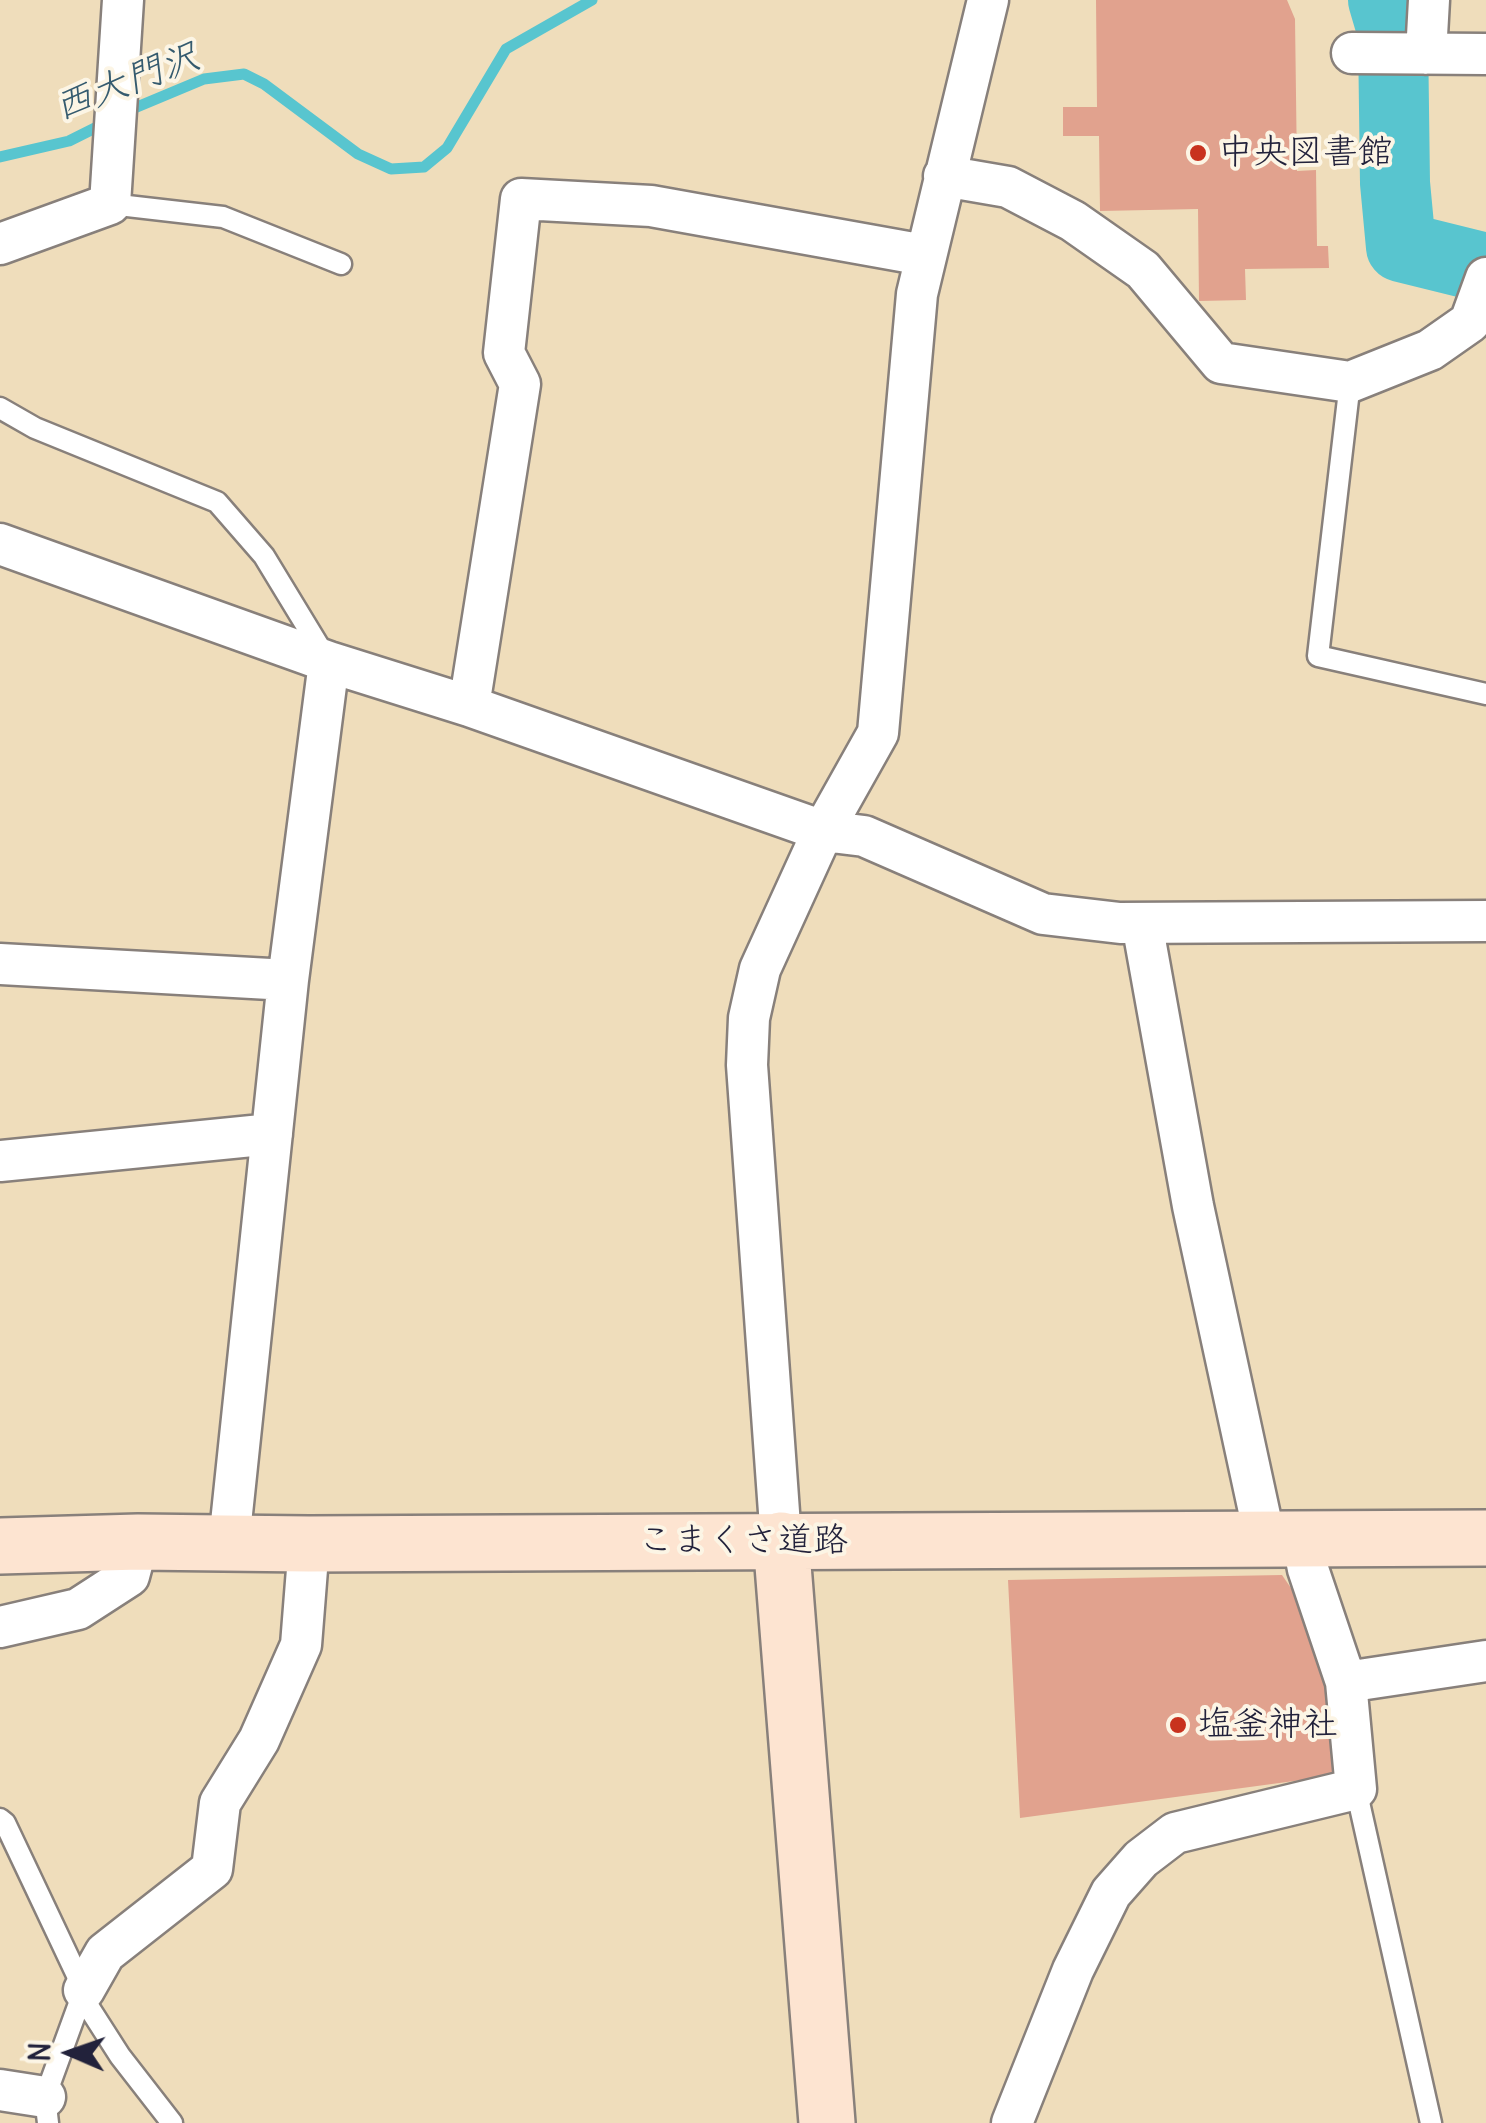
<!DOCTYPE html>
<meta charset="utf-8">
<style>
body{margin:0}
#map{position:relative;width:1486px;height:2123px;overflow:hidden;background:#efddbb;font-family:Delius,sans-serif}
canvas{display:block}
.north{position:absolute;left:20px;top:2003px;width:100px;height:100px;-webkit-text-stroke:8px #fcf5e5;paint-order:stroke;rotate:272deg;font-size:28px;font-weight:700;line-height:40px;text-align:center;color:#22223b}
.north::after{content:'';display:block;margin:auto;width:35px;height:45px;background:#22223b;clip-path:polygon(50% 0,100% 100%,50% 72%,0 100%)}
</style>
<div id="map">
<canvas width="1486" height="2123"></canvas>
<div class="north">N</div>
</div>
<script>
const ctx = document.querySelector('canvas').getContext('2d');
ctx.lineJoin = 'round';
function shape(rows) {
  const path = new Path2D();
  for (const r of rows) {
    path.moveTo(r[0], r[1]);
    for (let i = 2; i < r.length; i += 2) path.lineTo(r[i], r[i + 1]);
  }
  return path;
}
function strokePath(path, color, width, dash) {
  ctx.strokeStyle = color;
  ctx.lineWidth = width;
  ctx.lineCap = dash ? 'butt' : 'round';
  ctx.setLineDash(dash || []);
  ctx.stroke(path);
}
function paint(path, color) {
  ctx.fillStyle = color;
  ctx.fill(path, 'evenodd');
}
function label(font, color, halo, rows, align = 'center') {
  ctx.font = font + ' Delius,"Klee One",sans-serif';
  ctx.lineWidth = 8;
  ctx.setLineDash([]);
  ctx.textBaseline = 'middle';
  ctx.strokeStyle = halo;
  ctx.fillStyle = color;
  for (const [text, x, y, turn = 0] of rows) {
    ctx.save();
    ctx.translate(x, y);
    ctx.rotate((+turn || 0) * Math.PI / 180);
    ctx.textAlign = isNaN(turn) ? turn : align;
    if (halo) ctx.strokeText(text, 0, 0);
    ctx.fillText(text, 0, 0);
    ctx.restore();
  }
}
strokePath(shape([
 [125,112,204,79,244,74,264,84,358,154,391,169,424,167,447,148,506,49,592,0],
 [0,157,69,141,105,123]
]), '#58c5cf', 11);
strokePath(shape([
 [1383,0,1393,34,1395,183,1401,247,1486,268]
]), '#58c5cf', 70);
paint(shape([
 [1096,0,1287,0,1295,19,1297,171,1316,170,1317,246,1328,246,1329,268,1245,269,1246,300,1199,301,1198,209,1100,211,1099,136,1063,136,1063,107,1097,107],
 [1282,1575,1315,1623,1346,1774,1020,1818,1008,1580]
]), '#e1a28e');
const lane = shape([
 [110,204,223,217,341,264],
 [1350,382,1318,656,1486,694],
 [0,408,35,428,217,502,264,556,326,658],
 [1356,1789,1431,2123],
 [0,1819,5,1823,84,1990,88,2006,120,2056,172,2123],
 [48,2123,45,2097,84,1990]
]);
const street = shape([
 [1352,53,1486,54],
 [1426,54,1429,0],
 [944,176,1008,187,1073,221,1143,270,1221,363,1350,382,1430,350,1470,322,1486,278],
 [0,244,110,204,123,0],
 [0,544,329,662,469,706,823,831,864,836,1043,914,1120,923,1486,921],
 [469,706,520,384,504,353,521,199,651,206,924,255],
 [1142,923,1193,1206,1265,1539],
 [0,964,288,980],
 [0,1161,272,1134],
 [781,1540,747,1065,749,1018,760,969,823,831,878,733,917,294,988,0],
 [229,1542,288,980,329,662],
 [0,1627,78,1609,129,1576,138,1542],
 [1346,1682,1486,1661],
 [84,1990,105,1953,212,1869,220,1803,259,1740,301,1645,309,1544],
 [0,2090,45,2097],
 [1012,2123,1073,1970,1111,1893,1141,1859,1175,1833,1356,1789,1346,1682,1308,1569,1302,1539]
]);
const secondary = shape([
 [781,1540,827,2123],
 [0,1546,138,1542,309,1544,1486,1538]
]);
strokePath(lane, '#88807b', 25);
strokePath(street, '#88807b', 45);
strokePath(secondary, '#88807b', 60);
strokePath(lane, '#fff', 20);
strokePath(street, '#fff', 40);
strokePath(secondary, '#fde4d1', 55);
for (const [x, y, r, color] of [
 [1198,153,10,"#c8321e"],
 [1178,1725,10,"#c8321e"]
]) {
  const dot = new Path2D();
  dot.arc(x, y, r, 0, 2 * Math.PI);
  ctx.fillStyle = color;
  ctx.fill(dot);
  strokePath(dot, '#fcf5e5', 4);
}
label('35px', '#22223b', '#fcf5e5', [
 ["中央図書館",1218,153],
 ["塩釜神社",1198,1725]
], 'left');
label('35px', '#22223b', '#fcf5e5', [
 ["こまくさ道路",743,1541]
]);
label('italic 38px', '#355b6f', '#fcf5e5', [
 ["西大門沢",127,83,-21]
]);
</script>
